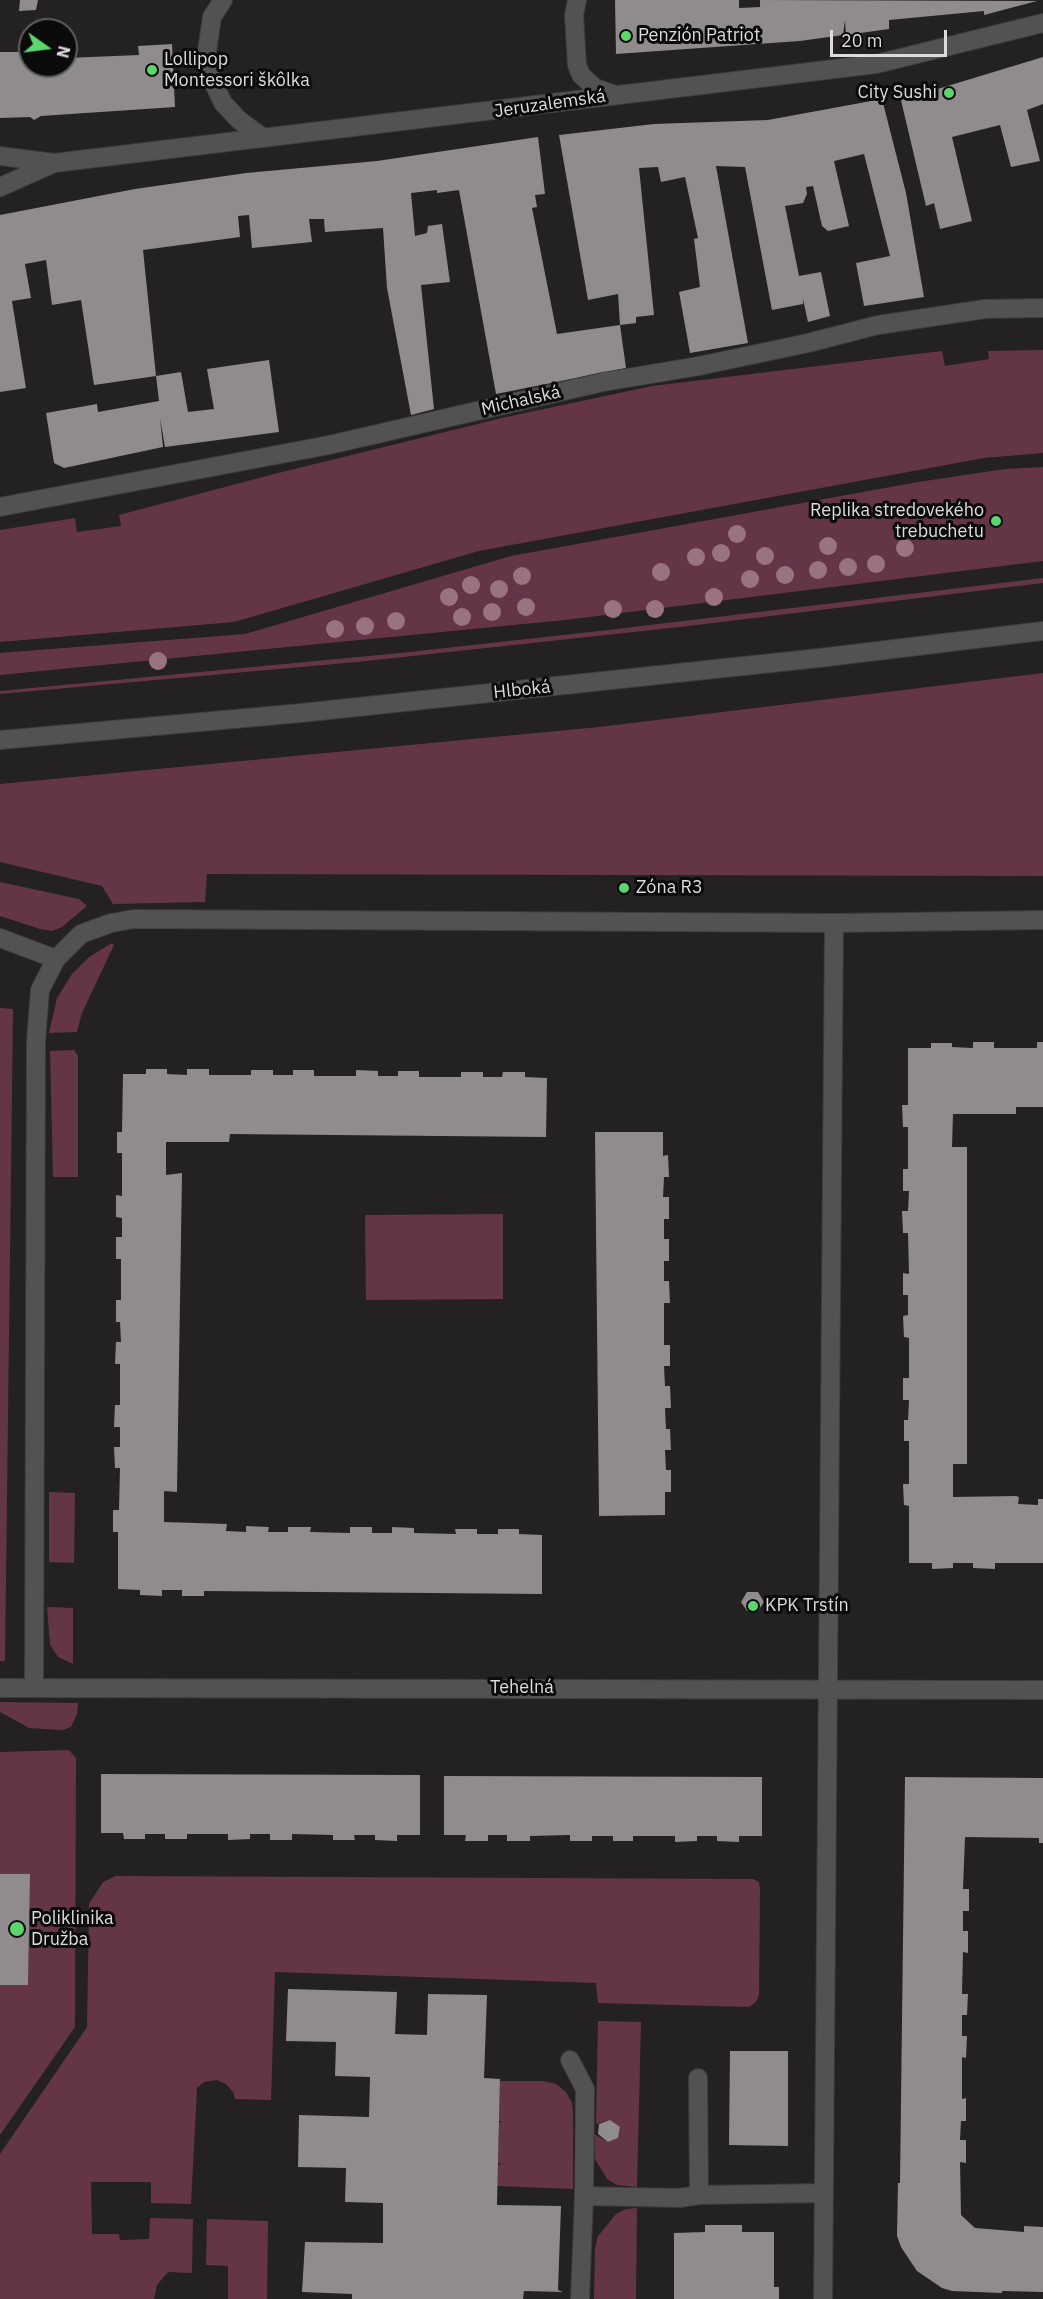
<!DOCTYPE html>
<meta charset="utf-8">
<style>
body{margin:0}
#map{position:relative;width:1043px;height:2299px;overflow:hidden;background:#242122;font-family:"IBM Plex Sans",sans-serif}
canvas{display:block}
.north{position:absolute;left:18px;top:18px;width:60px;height:60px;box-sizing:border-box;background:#0c0b0b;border:2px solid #605e5f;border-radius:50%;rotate:104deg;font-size:16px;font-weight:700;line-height:24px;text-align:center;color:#dddbdc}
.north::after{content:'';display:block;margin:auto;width:21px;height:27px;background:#5bd56e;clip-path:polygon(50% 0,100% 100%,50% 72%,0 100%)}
.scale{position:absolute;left:830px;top:30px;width:117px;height:27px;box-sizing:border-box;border:3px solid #dddbdc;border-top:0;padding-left:8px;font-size:18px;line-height:21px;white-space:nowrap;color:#dddbdc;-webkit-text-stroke:4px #0c0b0b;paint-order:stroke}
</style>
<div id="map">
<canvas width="1043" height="2299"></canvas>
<div class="north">N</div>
<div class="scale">20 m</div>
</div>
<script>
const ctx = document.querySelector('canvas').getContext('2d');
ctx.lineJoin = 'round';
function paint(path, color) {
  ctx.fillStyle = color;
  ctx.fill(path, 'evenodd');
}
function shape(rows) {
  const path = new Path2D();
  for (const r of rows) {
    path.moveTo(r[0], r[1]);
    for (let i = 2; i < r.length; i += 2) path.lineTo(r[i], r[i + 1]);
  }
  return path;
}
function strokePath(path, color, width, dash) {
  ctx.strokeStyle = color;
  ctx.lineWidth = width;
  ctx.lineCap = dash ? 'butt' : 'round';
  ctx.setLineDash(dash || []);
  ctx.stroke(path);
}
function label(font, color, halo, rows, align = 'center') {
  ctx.font = font + ' "IBM Plex Sans",sans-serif';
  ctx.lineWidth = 6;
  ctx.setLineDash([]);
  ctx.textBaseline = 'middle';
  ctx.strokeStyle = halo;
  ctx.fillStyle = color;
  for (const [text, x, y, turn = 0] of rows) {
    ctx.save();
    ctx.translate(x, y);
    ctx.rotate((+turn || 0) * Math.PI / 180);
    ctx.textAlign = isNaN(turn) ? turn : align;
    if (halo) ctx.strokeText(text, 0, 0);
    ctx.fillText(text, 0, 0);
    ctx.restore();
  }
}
paint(shape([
 [1043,350,1043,453,984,458,479,551,234,622,0,642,0,530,75,518,77,532,121,526,119,515,274,474,502,418,652,386,942,351,945,366,989,359,988,351],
 [1043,467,1043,561,565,620,0,675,0,653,245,634,511,556,918,482,1005,469],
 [1043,578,1043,583,680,627,357,662,0,694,0,691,400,653,608,630],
 [1043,673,1043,876,207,874,205,902,113,904,102,886,0,862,0,784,599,727],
 [0,882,79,899,87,906,62,927,52,931,40,929,0,916],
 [112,943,114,945,82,1013,77,1032,49,1033,57,998,72,974,89,957],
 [0,1008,13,1009,5,1661,0,1661],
 [74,1050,78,1056,78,1177,53,1177,50,1051],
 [503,1214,503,1299,366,1300,365,1215],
 [49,1492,75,1493,74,1563,49,1562],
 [47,1607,73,1608,73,1664,58,1657,50,1645],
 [0,1702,78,1703,77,1714,71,1727,63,1730,29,1728,0,1712],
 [69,1750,76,1758,75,2027,0,2135,0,1985,28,1985,29,1874,0,1874,0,1752],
 [116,1876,753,1879,759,1882,760,1890,759,1995,756,2002,749,2007,598,2003,596,1983,275,1972,271,2100,235,2099,233,2092,226,2084,217,2080,204,2082,197,2088,191,2204,151,2203,151,2182,91,2182,92,2234,119,2234,120,2240,149,2239,150,2218,193,2219,192,2273,168,2272,157,2285,154,2299,0,2299,0,2154,87,2027,89,1904,103,1882],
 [598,2021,641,2022,637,2187,617,2185,607,2179,595,2159,594,2134,608,2142,618,2138,620,2128,610,2120,596,2124],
 [500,2081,543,2081,556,2084,566,2092,572,2103,573,2115,573,2189,497,2186,498,2165,502,2164,498,2163,499,2123,502,2121,499,2121],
 [637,2208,636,2299,594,2299,595,2248,598,2236,616,2214,626,2209],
 [207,2219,268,2221,267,2299,228,2299,228,2266,206,2265]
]), '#633546');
paint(shape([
 [20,0,38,0,36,10,19,11],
 [615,0,739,0,739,8,760,7,760,0,1037,1,984,15,984,11,889,20,889,29,846,35,845,20,843,35,800,41,616,54],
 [172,44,175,107,41,116,34,120,30,117,0,118,0,52,30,52,30,66,66,66,66,58,139,55,138,46],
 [1043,57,1043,104,1027,110,1040,161,1011,167,1000,125,952,137,972,221,940,229,934,203,926,206,900,96,941,88],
 [882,99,906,193,924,297,864,306,856,263,890,256,864,154,834,161,849,226,828,231,822,226,813,186,806,187,807,194,803,203,785,206,799,276,821,272,830,316,808,322,803,299,803,304,772,310,745,167,716,166,748,343,690,353,679,292,700,287,694,239,698,238,685,177,661,182,658,167,639,168,654,315,636,317,636,323,620,325,618,294,588,300,559,135,654,124,768,120],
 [538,137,545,194,535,195,537,207,532,208,557,334,620,325,626,368,496,394,459,190,437,193,437,190,411,193,415,236,427,233,428,226,442,224,450,282,421,285,434,409,411,415,387,288,383,228,325,232,324,219,309,219,312,242,252,248,249,215,238,216,240,237,143,250,156,376,94,385,81,300,52,305,46,260,25,264,31,298,12,301,26,388,0,392,0,215,135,189,246,173,377,161],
 [269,360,279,432,165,447,160,418,163,447,64,468,54,463,46,413,97,404,98,412,159,401,156,376,181,372,188,412,214,409,207,369],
 [973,1042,994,1042,994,1048,1037,1048,1037,1042,1043,1042,1043,1107,1016,1107,1016,1114,953,1114,952,1147,967,1147,967,1464,953,1464,953,1497,1016,1496,1019,1497,1018,1504,1038,1505,1038,1499,1043,1499,1043,1563,995,1563,995,1569,973,1568,973,1563,953,1563,953,1568,932,1569,932,1563,909,1563,909,1506,904,1505,903,1484,909,1484,909,1441,904,1441,904,1420,908,1420,909,1400,903,1400,903,1378,909,1378,909,1338,904,1337,903,1316,908,1315,908,1295,903,1295,903,1273,909,1274,908,1233,903,1233,902,1211,908,1211,909,1191,903,1191,903,1169,908,1169,908,1127,903,1127,902,1105,908,1105,908,1048,931,1048,931,1043,952,1043,952,1047,973,1048],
 [146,1069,167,1069,167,1074,187,1075,187,1069,209,1069,209,1075,251,1075,251,1070,273,1070,273,1075,293,1075,293,1070,314,1070,314,1076,356,1076,356,1070,378,1071,378,1076,398,1076,398,1071,419,1071,419,1077,461,1077,461,1072,483,1072,483,1077,502,1077,503,1072,525,1072,525,1077,547,1078,546,1137,230,1134,229,1142,166,1142,166,1175,182,1173,177,1492,164,1491,164,1522,227,1524,226,1531,246,1532,246,1526,269,1527,268,1532,288,1532,288,1527,311,1527,310,1532,350,1533,350,1527,372,1527,372,1533,392,1533,392,1527,414,1528,414,1533,456,1534,455,1529,477,1529,477,1534,498,1534,498,1529,519,1529,519,1534,542,1535,542,1594,204,1591,204,1596,182,1596,182,1590,162,1590,162,1596,140,1595,140,1590,118,1589,118,1532,113,1532,113,1510,119,1510,120,1468,115,1468,114,1447,120,1447,120,1427,114,1427,115,1405,120,1405,120,1364,115,1364,116,1342,121,1342,120,1322,116,1322,116,1300,121,1300,121,1259,116,1259,116,1237,122,1237,122,1218,116,1217,116,1195,122,1196,122,1153,117,1153,117,1132,122,1132,123,1074,146,1074],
 [595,1132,663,1132,663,1156,668,1155,669,1177,664,1177,663,1197,669,1197,669,1219,664,1219,664,1239,669,1239,669,1261,664,1261,664,1281,669,1281,670,1303,664,1303,664,1345,670,1345,670,1366,664,1366,665,1386,670,1386,671,1408,665,1408,666,1429,670,1429,671,1450,665,1450,666,1470,671,1470,671,1492,665,1492,665,1515,599,1516],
 [747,1592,758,1592,764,1602,758,1611,747,1611,741,1602],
 [101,1774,420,1775,420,1835,397,1835,397,1841,375,1840,375,1835,354,1835,355,1840,333,1840,333,1835,292,1834,292,1840,270,1840,270,1834,250,1834,250,1839,228,1840,228,1834,187,1834,187,1839,165,1839,165,1834,145,1834,145,1839,124,1839,123,1833,101,1833],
 [444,1776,762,1777,762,1836,739,1836,739,1842,717,1841,717,1836,697,1836,697,1841,675,1842,675,1836,633,1836,633,1841,613,1841,613,1836,592,1836,592,1841,570,1841,570,1835,530,1836,530,1841,507,1841,507,1835,488,1835,488,1841,465,1841,466,1835,444,1835],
 [905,1777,1043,1778,1043,1843,1039,1843,1039,1838,965,1837,963,1889,969,1889,969,1911,963,1911,963,1931,968,1931,968,1953,963,1952,962,1994,968,1994,967,2015,962,2015,962,2036,967,2036,966,2058,962,2057,962,2099,966,2098,966,2121,961,2121,960,2140,966,2140,966,2163,960,2162,961,2215,975,2228,1024,2232,1024,2226,1043,2227,1043,2292,1002,2291,1002,2293,952,2291,942,2288,917,2271,901,2247,897,2236,898,2183,900,2183],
 [0,1874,30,1874,28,1985,0,1985],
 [288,1989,397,1992,395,2034,427,2035,428,1994,487,1995,484,2078,500,2079,497,2205,561,2206,558,2290,563,2292,524,2291,523,2299,352,2299,352,2294,302,2292,305,2242,383,2243,383,2203,345,2202,346,2168,298,2167,299,2115,369,2117,370,2077,335,2076,336,2042,286,2041],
 [730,2051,788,2051,788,2146,729,2145],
 [610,2120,620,2127,618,2138,608,2142,598,2134,599,2124],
 [705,2225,742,2225,742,2232,774,2232,774,2287,779,2287,779,2299,674,2299,674,2233,705,2232]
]), '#908c8d');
const minor = shape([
 [223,0,212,17,205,65,223,103,239,120,262,137],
 [577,0,574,15,577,65,581,75,595,88,613,94],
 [0,156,54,163,876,64,1043,23],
 [0,187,52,164],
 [0,507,329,445,603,382,699,366,808,343,878,325,985,309,1043,308],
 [0,740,301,713,819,658,1043,631],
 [0,938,56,959],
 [0,1688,1043,1690],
 [34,1688,36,1041,40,990,56,959,81,934,111,923,134,919,834,923,1043,920],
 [570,2060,585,2089,584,2196,679,2198,699,2195],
 [698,2078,699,2195,824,2193],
 [580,2299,584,2196],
 [823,2299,834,923]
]);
strokePath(minor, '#3e3b3c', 20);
strokePath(minor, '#535252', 18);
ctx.fillStyle = '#9a7380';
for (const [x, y] of [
 [737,534],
 [828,546],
 [905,548],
 [721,553],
 [765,556],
 [696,557],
 [876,564],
 [848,567],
 [818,570],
 [661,572],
 [785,575],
 [522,576],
 [750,579],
 [471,585],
 [499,589],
 [449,597],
 [714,597],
 [526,607],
 [613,609],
 [655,609],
 [492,612],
 [462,617],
 [396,621],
 [365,626],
 [335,629],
 [158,661]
]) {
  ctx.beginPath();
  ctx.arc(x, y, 9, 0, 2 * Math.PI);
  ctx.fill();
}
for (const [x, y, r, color] of [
 [626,36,6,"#5bd56e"],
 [152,70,6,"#5bd56e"],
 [949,93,6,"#5bd56e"],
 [996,521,6,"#5bd56e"],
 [624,888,6,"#5bd56e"],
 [753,1606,6,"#5bd56e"],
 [17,1929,8,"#5bd56e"]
]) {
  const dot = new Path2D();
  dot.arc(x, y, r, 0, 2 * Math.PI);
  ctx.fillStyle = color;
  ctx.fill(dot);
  strokePath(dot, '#0c0b0b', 2);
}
label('18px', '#dddbdc', '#0c0b0b', [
 ["Penzión Patriot",638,36],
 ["Lollipop",164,60],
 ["Montessori škôlka",164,81],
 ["City Sushi",937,93,"right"],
 ["Replika stredovekého",984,511,"right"],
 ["trebuchetu",984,532,"right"],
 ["Zóna R3",636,888],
 ["KPK Trstín",765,1606],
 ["Poliklinika",31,1919],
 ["Družba",31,1940]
], 'left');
label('18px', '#dddbdc', '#0c0b0b', [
 ["Jeruzalemská",550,104,-8],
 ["Michalská",521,401,-13],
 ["Hlboká",522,690,-6],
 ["Tehelná",522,1688]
]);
</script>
